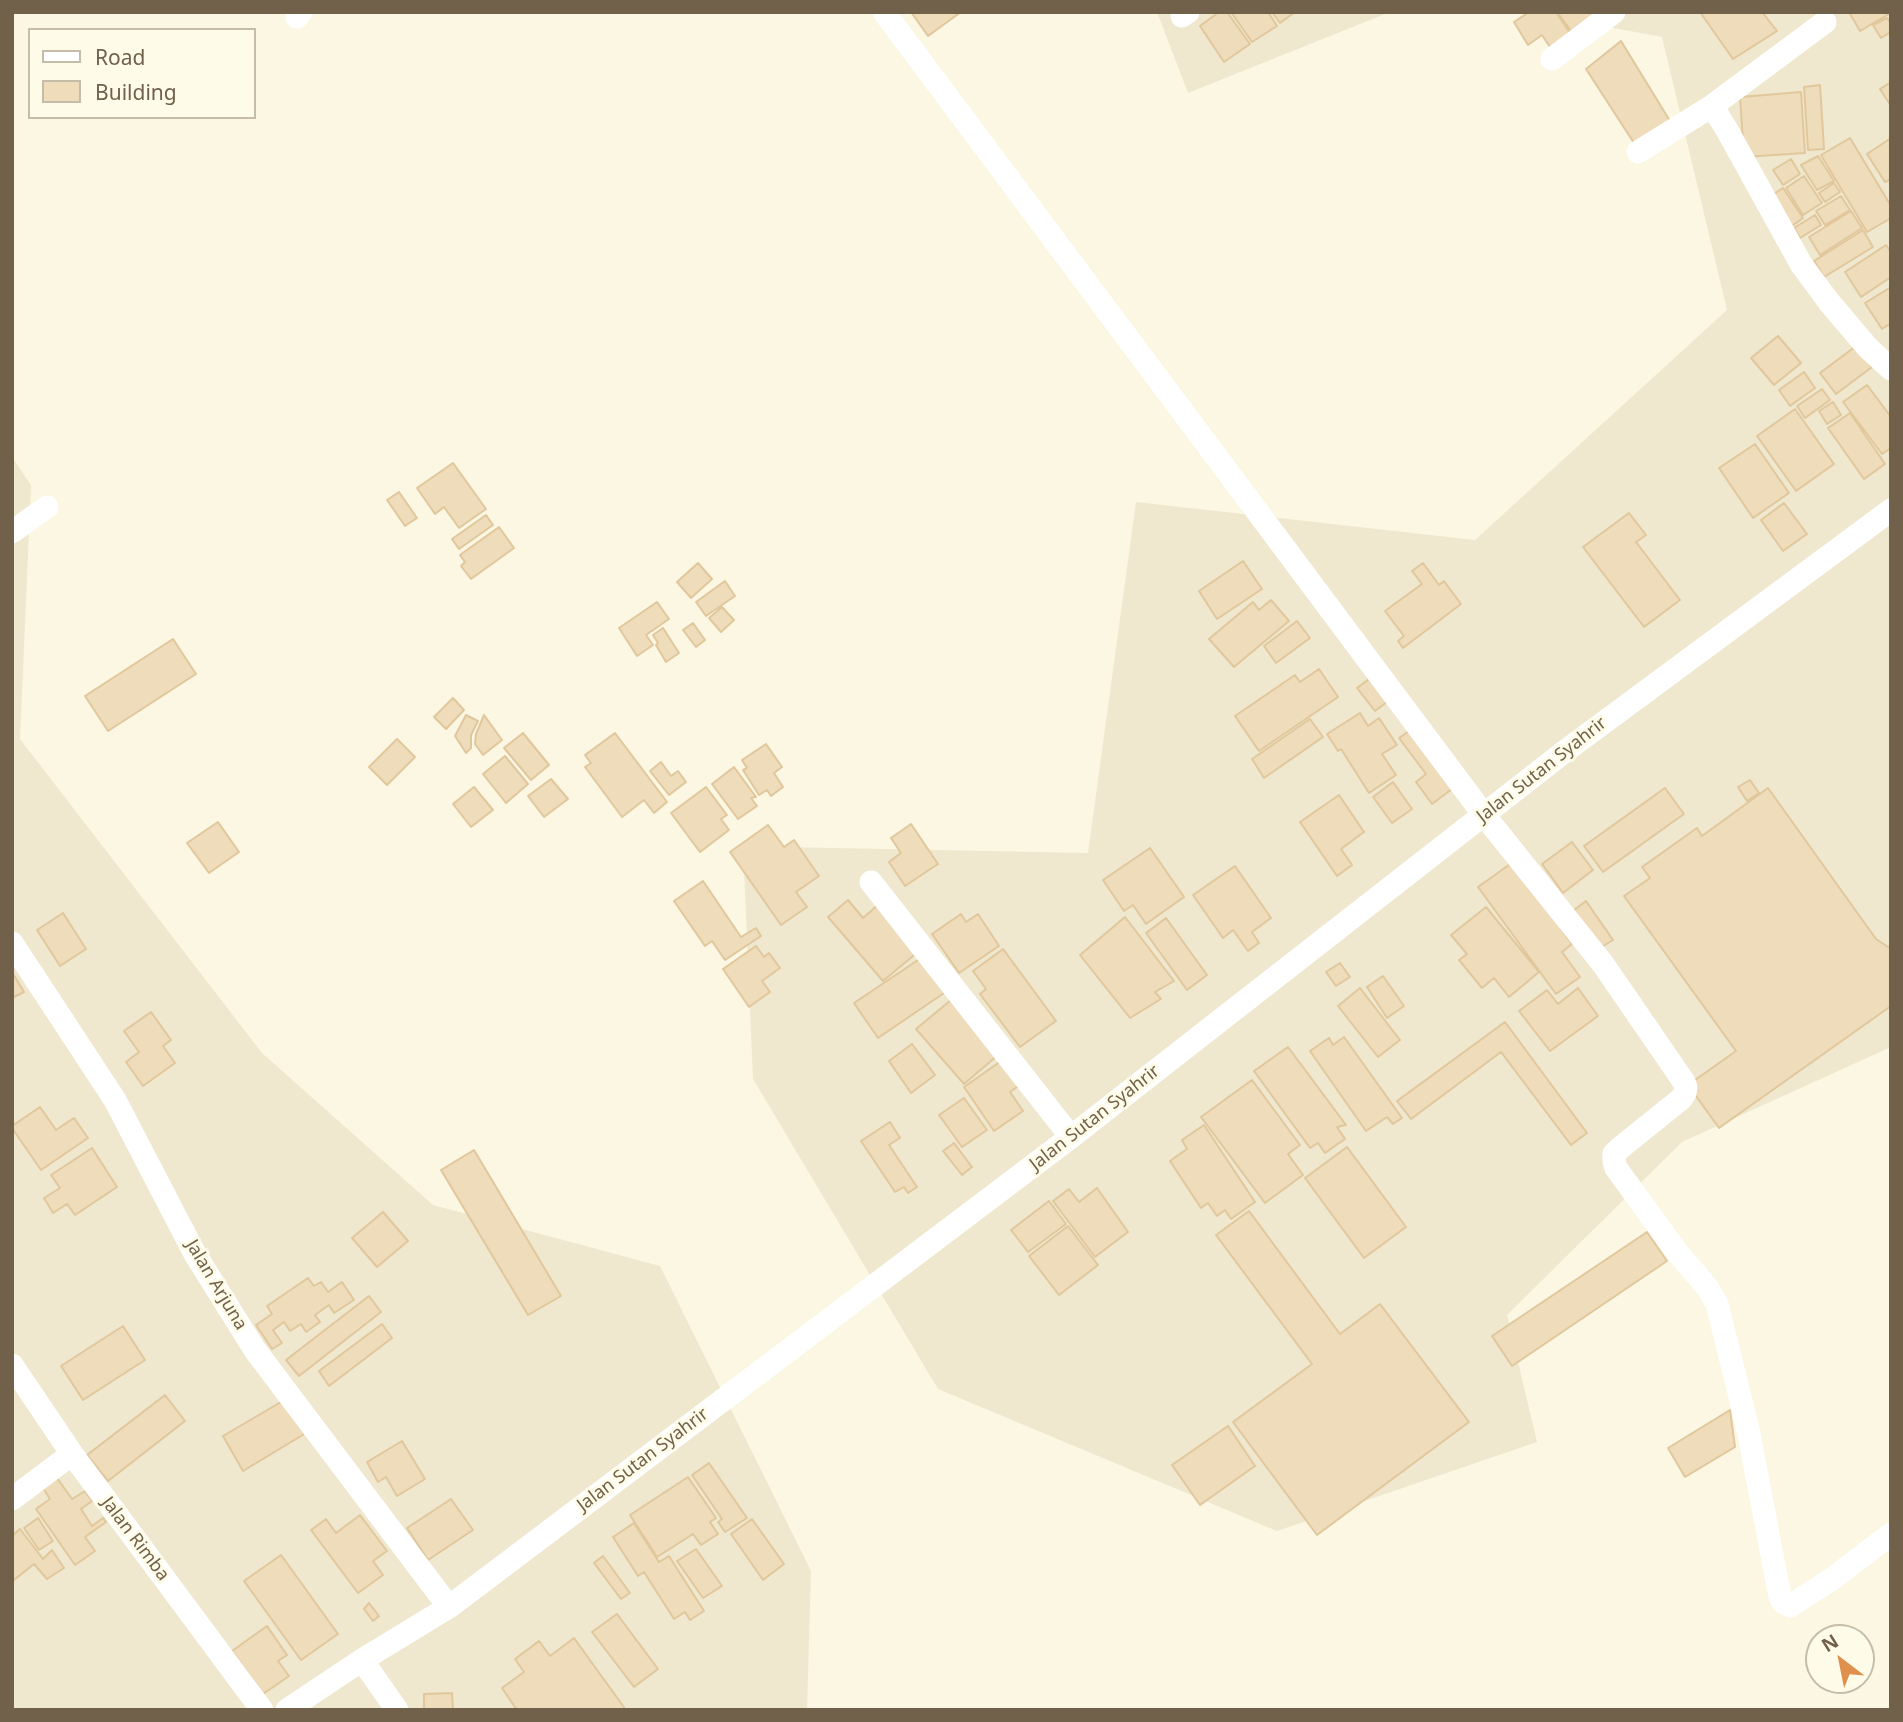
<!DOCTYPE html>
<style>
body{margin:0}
#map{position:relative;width:1903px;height:1722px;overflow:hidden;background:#fbf7e2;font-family:"Noto Sans",sans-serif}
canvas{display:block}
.frame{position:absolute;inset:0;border:14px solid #71614a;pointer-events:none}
.legend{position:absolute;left:28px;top:28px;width:228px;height:91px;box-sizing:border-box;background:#fefbe8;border:2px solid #c6bda9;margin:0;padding:9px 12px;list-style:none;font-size:21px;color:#71614a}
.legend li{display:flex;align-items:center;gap:14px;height:35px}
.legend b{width:35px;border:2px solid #c6bda9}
.north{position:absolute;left:1805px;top:1624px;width:70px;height:70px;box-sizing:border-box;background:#fefbe8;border:2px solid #c6bda9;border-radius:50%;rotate:328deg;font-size:19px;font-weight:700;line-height:28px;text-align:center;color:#71614a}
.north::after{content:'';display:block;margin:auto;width:24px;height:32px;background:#df904d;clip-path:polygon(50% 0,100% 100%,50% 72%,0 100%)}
</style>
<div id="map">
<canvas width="1903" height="1722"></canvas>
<div class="frame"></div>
<ul class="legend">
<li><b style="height:9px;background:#fff"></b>Road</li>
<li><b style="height:19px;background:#efdcbb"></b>Building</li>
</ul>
<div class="north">N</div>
</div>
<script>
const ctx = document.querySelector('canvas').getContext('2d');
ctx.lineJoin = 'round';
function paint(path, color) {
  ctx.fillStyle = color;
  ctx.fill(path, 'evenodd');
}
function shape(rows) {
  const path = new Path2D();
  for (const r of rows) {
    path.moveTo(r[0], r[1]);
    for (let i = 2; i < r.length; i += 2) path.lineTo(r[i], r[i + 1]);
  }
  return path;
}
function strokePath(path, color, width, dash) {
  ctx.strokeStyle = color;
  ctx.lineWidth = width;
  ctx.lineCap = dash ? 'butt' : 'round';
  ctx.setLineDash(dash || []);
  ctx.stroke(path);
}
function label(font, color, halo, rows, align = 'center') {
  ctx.font = font + ' "Noto Sans",sans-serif';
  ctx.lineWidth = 6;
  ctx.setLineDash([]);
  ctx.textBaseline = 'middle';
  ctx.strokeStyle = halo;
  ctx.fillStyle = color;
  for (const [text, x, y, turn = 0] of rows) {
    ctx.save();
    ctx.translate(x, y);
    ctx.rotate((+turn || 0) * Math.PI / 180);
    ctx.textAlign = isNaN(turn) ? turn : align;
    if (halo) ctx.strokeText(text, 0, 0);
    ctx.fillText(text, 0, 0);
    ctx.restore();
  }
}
paint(shape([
 [1157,12,1390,12,1188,93],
 [1528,12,1891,12,1891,1047,1682,1142,1507,1315,1537,1442,1277,1531,938,1389,753,1079,743,844,784,847,1088,853,1136,502,1475,540,1727,310,1662,37],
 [12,457,31,485,20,739,262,1053,433,1205,660,1266,811,1571,807,1710,12,1710]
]), '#efe8cf');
const building = shape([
 [911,12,961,12,928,36,911,12],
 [1219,12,1227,12,1250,44,1224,62,1200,26,1219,12],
 [1231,12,1268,12,1277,26,1252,42,1231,12],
 [1272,12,1295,12,1280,23,1272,12],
 [1529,12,1556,12,1572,36,1552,50,1542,35,1528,45,1514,22,1529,12],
 [1557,12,1597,12,1574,35,1557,12],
 [1700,12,1762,12,1777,31,1733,59,1700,12],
 [1849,12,1887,12,1889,14,1860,31,1849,12],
 [1887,18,1891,24,1891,32,1881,38,1873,25,1887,18],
 [1621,41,1670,121,1634,143,1586,69,1621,41],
 [1891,82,1891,106,1880,89,1891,82],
 [1820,85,1824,149,1808,150,1804,87,1820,85],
 [1801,92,1805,153,1744,157,1740,97,1801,92],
 [1850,138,1891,206,1891,218,1867,232,1821,155,1850,138],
 [1891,138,1891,179,1885,182,1867,154,1891,138],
 [1818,156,1834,181,1817,190,1801,165,1818,156],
 [1791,159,1800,174,1783,185,1773,170,1791,159],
 [1804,176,1822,203,1803,215,1786,188,1804,176],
 [1834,183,1840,192,1825,202,1819,193,1834,183],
 [1783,188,1803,218,1792,226,1772,195,1783,188],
 [1841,196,1850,210,1825,225,1816,211,1841,196],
 [1851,211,1862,228,1820,255,1809,237,1851,211],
 [1815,215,1821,225,1800,238,1794,228,1815,215],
 [1863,230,1873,247,1824,277,1814,261,1863,230],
 [1886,245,1891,252,1891,277,1861,297,1845,272,1886,245],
 [1891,287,1891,323,1882,329,1865,303,1891,287],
 [1778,336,1801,363,1774,385,1751,358,1778,336],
 [1856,346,1872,367,1836,394,1820,373,1856,346],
 [1804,372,1815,388,1790,406,1779,390,1804,372],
 [1867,385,1891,417,1891,448,1882,454,1843,402,1867,385],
 [1822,389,1830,400,1805,418,1797,406,1822,389],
 [1833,402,1841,415,1827,424,1819,411,1833,402],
 [1795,409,1834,464,1796,491,1757,436,1795,409],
 [1850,413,1885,464,1864,479,1828,428,1850,413],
 [1755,444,1789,493,1753,518,1719,468,1755,444],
 [453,463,486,509,459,528,444,507,435,514,417,488,453,463],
 [399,492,417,518,405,526,387,500,399,492],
 [1784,503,1807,534,1783,551,1761,520,1784,503],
 [1629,513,1646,535,1636,542,1680,600,1644,627,1583,547,1629,513],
 [486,515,493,525,459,549,452,539,486,515],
 [499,527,514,548,471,579,461,566,465,562,460,555,499,527],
 [1243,561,1262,589,1217,619,1199,591,1243,561],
 [698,563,712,579,691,598,677,582,698,563],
 [1423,563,1439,585,1444,581,1461,604,1403,648,1398,641,1404,636,1385,611,1422,584,1412,571,1423,563],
 [725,581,735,596,706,616,696,602,725,581],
 [1271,600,1289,621,1234,667,1209,639,1253,602,1259,610,1271,600],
 [657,602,669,619,646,635,653,645,637,656,619,628,657,602],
 [722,607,734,620,721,632,709,618,722,607],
 [1297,621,1310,638,1276,663,1264,646,1297,621],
 [693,623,705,640,696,647,683,630,693,623],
 [663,628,679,653,666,662,656,645,658,643,653,635,663,628],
 [173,639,196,674,108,731,85,696,173,639],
 [1319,669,1338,697,1259,751,1235,716,1295,675,1300,682,1319,669],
 [1377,673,1395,696,1375,711,1357,688,1377,673],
 [453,698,464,710,446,729,434,717,453,698],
 [1360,713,1368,726,1379,718,1397,745,1382,754,1396,775,1369,793,1341,749,1338,751,1327,734,1360,713],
 [466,715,478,721,471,735,471,748,466,753,455,736,466,715],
 [484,715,502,740,483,755,475,744,476,734,484,715],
 [1310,719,1323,737,1264,778,1252,759,1310,719],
 [1422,722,1464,780,1432,804,1416,782,1426,774,1399,738,1422,722],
 [523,733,549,765,531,780,504,748,523,733],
 [615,733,667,802,654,813,644,800,622,817,585,767,591,763,585,755,615,733],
 [397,739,415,757,387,785,369,767,397,739],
 [766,744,782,767,774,773,783,787,771,796,767,790,759,795,743,770,747,768,742,760,766,744],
 [505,756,528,784,506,803,483,774,505,756],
 [661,762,671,776,678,771,686,782,669,795,650,771,661,762],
 [734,767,756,797,751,798,757,806,738,819,712,784,734,767],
 [551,779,568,799,544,817,528,796,551,779],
 [1750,780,1759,793,1747,801,1738,787,1750,780],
 [1393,782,1412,809,1392,823,1373,797,1393,782],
 [474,787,493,810,471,827,453,804,474,787],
 [706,787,727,815,721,819,729,830,700,852,671,813,706,787],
 [1665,788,1684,814,1603,872,1584,846,1665,788],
 [1768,788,1876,939,1891,949,1891,1006,1719,1128,1688,1085,1736,1051,1624,896,1650,878,1642,867,1697,828,1702,836,1768,788],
 [1339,795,1364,832,1341,849,1352,865,1337,876,1300,822,1339,795],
 [218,822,239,852,209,873,187,843,218,822],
 [911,824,938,864,905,886,889,862,901,853,891,838,911,824],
 [768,825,784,847,794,840,819,876,796,892,807,907,781,925,730,852,768,825],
 [1572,842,1593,870,1563,893,1542,864,1572,842],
 [1150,848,1184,897,1146,924,1133,905,1124,911,1103,880,1150,848],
 [1513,862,1572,944,1562,952,1580,977,1556,994,1478,887,1513,862],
 [1235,866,1271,918,1252,932,1259,943,1248,951,1233,930,1223,938,1193,895,1235,866],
 [703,881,741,937,756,928,761,936,725,960,712,941,705,946,674,901,703,881],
 [848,900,863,918,879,904,919,951,883,981,828,917,848,900],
 [1586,901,1613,940,1600,948,1574,910,1586,901],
 [1486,907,1539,972,1509,997,1494,978,1482,988,1459,960,1467,954,1451,935,1486,907],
 [63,913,86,949,60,966,37,930,63,913],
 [961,914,966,922,978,914,999,946,959,973,932,934,961,914],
 [1125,917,1174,981,1155,992,1161,999,1130,1018,1080,955,1125,917],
 [1166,918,1207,975,1187,990,1146,933,1166,918],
 [756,946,764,957,769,953,780,968,762,981,770,992,749,1007,723,969,756,946],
 [1003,949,1056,1021,1020,1047,980,994,986,989,973,971,1003,949],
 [924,956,947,991,878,1038,854,1003,924,956],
 [1340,963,1350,977,1336,986,1326,972,1340,963],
 [12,972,24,992,12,998,12,972],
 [1383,976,1404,1006,1387,1018,1367,987,1383,976],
 [1360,988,1400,1040,1378,1057,1338,1006,1360,988],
 [1578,988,1598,1016,1550,1051,1519,1011,1547,990,1558,1004,1578,988],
 [951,1000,998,1055,964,1084,916,1029,951,1000],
 [151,1012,171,1040,163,1046,175,1063,143,1086,126,1062,139,1052,124,1031,151,1012],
 [1505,1022,1587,1133,1571,1145,1501,1052,1411,1119,1397,1101,1505,1022],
 [1344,1037,1402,1118,1393,1124,1387,1117,1366,1131,1310,1051,1329,1038,1333,1045,1344,1037],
 [912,1044,935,1075,911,1093,889,1061,912,1044],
 [1288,1047,1346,1125,1337,1127,1345,1139,1325,1153,1318,1143,1310,1148,1254,1071,1288,1047],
 [1004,1059,1021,1084,1010,1092,1023,1111,994,1131,964,1087,1004,1059],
 [1252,1080,1300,1145,1288,1154,1303,1175,1265,1203,1201,1117,1252,1080],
 [964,1098,987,1130,962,1147,939,1115,964,1098],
 [40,1107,56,1130,74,1118,88,1138,41,1170,12,1128,12,1126,40,1107],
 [890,1122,900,1138,889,1145,917,1187,908,1193,904,1187,895,1192,861,1141,890,1122],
 [1204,1125,1255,1202,1231,1219,1225,1210,1217,1216,1208,1203,1201,1208,1170,1161,1187,1149,1182,1140,1204,1125],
 [954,1143,972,1167,962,1175,943,1151,954,1143],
 [1347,1147,1406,1227,1364,1258,1305,1178,1347,1147],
 [92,1148,117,1187,75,1215,67,1204,53,1213,44,1198,60,1188,51,1175,92,1148],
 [474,1150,561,1296,528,1315,441,1170,474,1150],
 [1097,1188,1128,1232,1095,1257,1053,1201,1069,1189,1079,1202,1097,1188],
 [1049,1201,1066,1224,1028,1252,1011,1230,1049,1201],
 [1249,1211,1340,1334,1380,1304,1469,1422,1317,1535,1233,1422,1312,1364,1216,1235,1249,1211],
 [383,1212,408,1241,377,1267,352,1238,383,1212],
 [1068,1226,1098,1265,1059,1295,1029,1256,1068,1226],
 [1647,1232,1667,1261,1512,1366,1492,1336,1647,1232],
 [308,1278,314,1286,321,1282,328,1292,342,1282,354,1300,334,1313,329,1305,315,1315,320,1322,306,1332,301,1324,290,1331,284,1322,273,1330,282,1343,272,1349,256,1325,272,1314,267,1306,308,1278],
 [369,1296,381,1312,299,1376,286,1360,369,1296],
 [382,1324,392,1338,329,1386,319,1371,382,1324],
 [123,1326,145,1360,83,1400,61,1366,123,1326],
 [165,1395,185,1421,108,1481,87,1455,165,1395],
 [286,1399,306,1433,243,1471,223,1436,286,1399],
 [1730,1410,1735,1447,1685,1477,1668,1448,1730,1410],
 [1228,1426,1255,1466,1200,1505,1172,1465,1228,1426],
 [402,1441,425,1479,397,1496,386,1477,378,1482,367,1462,402,1441],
 [709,1463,747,1518,725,1532,718,1522,722,1519,692,1475,709,1463],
 [688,1477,716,1518,710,1522,718,1534,701,1545,693,1534,657,1557,630,1515,688,1477],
 [57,1478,72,1499,85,1491,92,1501,81,1509,92,1526,103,1518,106,1522,85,1537,95,1551,75,1565,36,1509,50,1499,43,1488,57,1478],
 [451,1499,473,1530,428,1560,407,1528,451,1499],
 [360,1515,387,1551,373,1561,383,1575,358,1593,311,1530,326,1519,336,1533,360,1515],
 [38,1518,53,1541,39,1550,24,1528,38,1518],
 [752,1519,784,1564,763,1580,731,1534,752,1519],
 [634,1523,659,1562,669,1556,704,1611,690,1620,685,1612,674,1619,644,1572,638,1576,613,1537,634,1523],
 [20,1529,43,1559,52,1550,64,1568,47,1579,34,1564,14,1580,12,1578,12,1536,20,1529],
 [696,1549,722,1586,703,1598,677,1561,696,1549],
 [281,1555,338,1634,301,1660,244,1581,281,1555],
 [603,1556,630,1593,621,1599,594,1563,603,1556],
 [369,1603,379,1616,373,1621,364,1609,369,1603],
 [617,1614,658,1669,634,1687,592,1632,617,1614],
 [267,1626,287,1655,278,1661,289,1676,263,1694,232,1651,267,1626],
 [574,1638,626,1710,517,1710,502,1688,524,1672,515,1659,539,1641,550,1656,574,1638],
 [452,1693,453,1710,424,1710,424,1694,452,1693]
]);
paint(building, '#efdcbb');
strokePath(building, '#e1c79c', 2);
strokePath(shape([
 [884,12,1484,815,1603,964,1684,1082,1686,1087,1685,1093,1681,1099,1620,1148,1614,1154,1614,1161,1616,1168,1677,1252,1707,1287,1717,1304,1748,1429,1780,1597,1784,1603,1790,1606,1832,1579,1891,1534],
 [1182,16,1188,12],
 [297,17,301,12],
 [1552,59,1614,12],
 [1712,106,1727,130,1801,264,1829,302,1868,348,1891,369],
 [1638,152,1712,106,1825,22],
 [12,532,47,507],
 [871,882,1071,1137],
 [12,943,115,1100,195,1254,255,1350,449,1607],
 [12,1365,72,1454,262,1710],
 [12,1499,72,1454],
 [362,1660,397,1710],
 [287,1710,362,1660,449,1607,1071,1137,1564,752,1891,510]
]), '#fff', 23);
label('18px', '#71614a', '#fefbe8', [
 ["Jalan Sutan Syahrir",1542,770,-38],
 ["Jalan Sutan Syahrir",1095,1118,-38],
 ["Jalan Arjuna",216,1285,59],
 ["Jalan Sutan Syahrir",643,1460,-37],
 ["Jalan Rimba",135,1539,53]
]);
</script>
